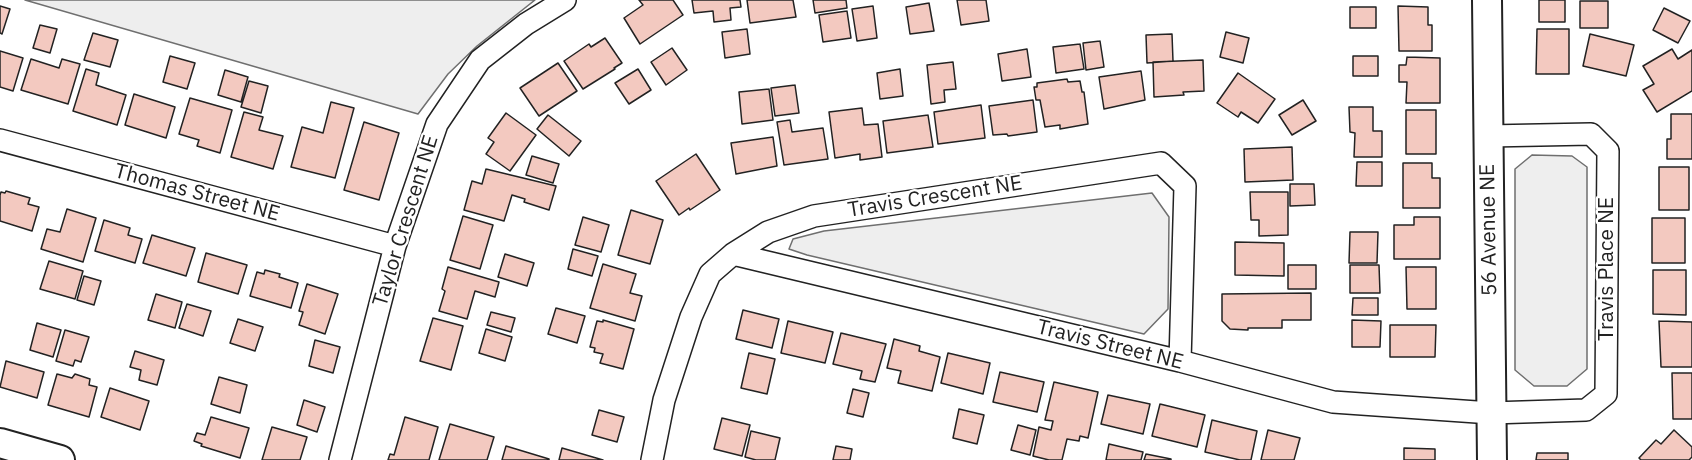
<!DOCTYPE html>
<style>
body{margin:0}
canvas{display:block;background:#fff}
</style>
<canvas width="1692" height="460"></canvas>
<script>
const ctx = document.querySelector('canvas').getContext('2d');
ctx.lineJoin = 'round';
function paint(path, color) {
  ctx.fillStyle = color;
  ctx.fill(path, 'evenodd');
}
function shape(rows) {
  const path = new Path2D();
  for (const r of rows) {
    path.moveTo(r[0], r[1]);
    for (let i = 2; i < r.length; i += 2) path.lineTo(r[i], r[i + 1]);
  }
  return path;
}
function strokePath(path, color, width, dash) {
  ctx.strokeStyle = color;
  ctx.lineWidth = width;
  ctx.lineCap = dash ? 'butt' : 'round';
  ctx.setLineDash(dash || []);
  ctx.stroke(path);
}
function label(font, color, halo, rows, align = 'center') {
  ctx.font = font + ' "IBM Plex Sans",sans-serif';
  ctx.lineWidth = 4.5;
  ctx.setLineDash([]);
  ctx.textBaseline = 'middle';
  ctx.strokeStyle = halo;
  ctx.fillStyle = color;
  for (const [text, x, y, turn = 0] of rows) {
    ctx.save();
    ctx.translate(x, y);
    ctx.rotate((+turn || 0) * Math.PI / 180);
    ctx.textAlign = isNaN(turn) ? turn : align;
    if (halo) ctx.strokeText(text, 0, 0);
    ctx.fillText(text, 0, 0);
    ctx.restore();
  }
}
const green = shape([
 [25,0,535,0,477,46,448,74,418,114,25,0],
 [1532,155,1572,156,1587,167,1587,369,1567,386,1534,386,1515,370,1515,169,1532,155],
 [1152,193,1169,217,1168,309,1144,334,807,255,789,249,793,239,824,231,1152,193]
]);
paint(green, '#eee');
strokePath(green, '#6f6f6f', 1.5);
const building = shape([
 [639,0,673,0,683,15,640,44,624,18,643,5,639,0],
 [692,0,740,0,741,7,730,8,731,20,714,22,713,11,694,13,692,0],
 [747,0,793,0,796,17,750,23,747,0],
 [813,0,846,0,847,8,815,13,813,0],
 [957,0,986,0,989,21,961,25,957,0],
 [1539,0,1565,0,1565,22,1539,22,1539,0],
 [1580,1,1608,1,1608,28,1580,28,1580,1],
 [929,3,934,31,910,34,906,7,929,3],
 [0,6,10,9,2,34,0,33,0,6],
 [873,6,877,38,857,41,852,9,873,6],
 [1398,6,1428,7,1428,25,1432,25,1432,51,1399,51,1398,6],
 [1350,7,1376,7,1376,28,1350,28,1350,7],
 [1664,8,1690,21,1678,43,1653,30,1664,8],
 [847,11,851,38,823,42,819,15,847,11],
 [40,25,57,29,50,53,33,48,40,25],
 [747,29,750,54,725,58,722,32,747,29],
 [1537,29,1569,29,1569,74,1536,74,1537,29],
 [1226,32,1249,38,1243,63,1220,57,1226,32],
 [93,33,118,40,110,67,84,60,93,33],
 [1172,34,1173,61,1147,63,1146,35,1172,34],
 [1590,34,1634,45,1626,76,1583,66,1590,34],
 [605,38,622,63,614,68,615,69,583,89,564,61,589,44,591,47,605,38],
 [1100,41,1104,67,1086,70,1083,43,1100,41],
 [1080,44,1084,69,1056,73,1053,47,1080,44],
 [672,48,687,70,666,85,651,62,672,48],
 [1027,49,1031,77,1002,81,998,54,1027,49],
 [1672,49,1678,59,1692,50,1692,91,1657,112,1643,90,1654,84,1643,66,1672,49],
 [0,51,23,58,13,91,0,87,0,51],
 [170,56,195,63,187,89,163,82,170,56],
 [1353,56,1378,56,1378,76,1353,76,1353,56],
 [1407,57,1440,58,1440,103,1406,103,1407,82,1399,82,1399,65,1406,65,1407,57],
 [31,59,59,68,62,59,80,64,68,104,21,90,31,59],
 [1203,60,1204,91,1183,92,1184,95,1154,97,1153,62,1203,60],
 [953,62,956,89,944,90,945,102,931,104,927,65,953,62],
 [558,63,577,91,539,116,520,88,558,63],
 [86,69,99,73,96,85,126,95,117,125,73,111,86,69],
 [638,69,651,90,629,104,615,83,638,69],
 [900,69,903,96,880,99,877,73,900,69],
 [225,70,248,77,241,102,218,95,225,70],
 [1141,71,1145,100,1104,109,1099,77,1141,71],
 [1238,73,1275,99,1258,123,1241,112,1238,117,1217,103,1238,73],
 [1067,79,1068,82,1080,81,1082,92,1084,92,1088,124,1060,129,1060,125,1045,127,1040,100,1036,100,1034,87,1037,87,1037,83,1067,79],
 [249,81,268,86,261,113,241,107,249,81],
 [795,85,799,113,775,116,771,88,795,85],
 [769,89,773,120,742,124,739,92,769,89],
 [134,94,175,107,166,138,125,125,134,94],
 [190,98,232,110,220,153,197,146,199,140,179,134,190,98],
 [1033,100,1037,132,1008,136,1007,134,993,135,989,106,1033,100],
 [1303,100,1316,121,1292,135,1279,115,1303,100],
 [331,102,354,108,335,178,291,167,302,127,323,133,331,102],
 [981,105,985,138,938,144,934,112,981,105],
 [1349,107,1373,107,1373,131,1382,131,1382,157,1354,157,1355,133,1350,132,1349,107],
 [862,108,864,125,878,124,882,157,860,160,860,154,835,158,829,112,862,108],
 [1406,110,1436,110,1436,154,1406,154,1406,110],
 [244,112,263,117,259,130,283,136,273,169,231,157,244,112],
 [506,113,536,135,510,171,486,154,494,142,488,138,506,113],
 [1671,114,1692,114,1692,159,1667,159,1667,139,1671,139,1671,114],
 [548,115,581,141,569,156,537,129,548,115],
 [928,115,933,147,887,153,883,121,928,115],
 [790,120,792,132,823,128,828,159,784,165,777,122,790,120],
 [364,122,399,133,379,200,344,190,364,122],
 [773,137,777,166,736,174,731,143,773,137],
 [1292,147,1293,180,1245,182,1244,149,1292,147],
 [696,154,720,190,690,210,689,208,679,215,656,181,696,154],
 [532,156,559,164,553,183,526,175,532,156],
 [1357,162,1382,162,1382,186,1356,186,1357,162],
 [1403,163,1432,163,1432,178,1440,178,1440,208,1403,208,1403,163],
 [1659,167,1689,167,1689,210,1659,210,1659,167],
 [486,169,556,186,549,210,524,202,525,199,512,195,504,221,464,210,472,181,482,184,486,169],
 [1290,184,1314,184,1315,205,1290,206,1290,184],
 [6,191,30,198,28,204,39,207,32,231,0,221,0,195,1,192,5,193,6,191],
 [1250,192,1288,192,1288,235,1259,236,1259,220,1251,220,1250,192],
 [67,209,96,218,83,262,41,249,47,229,60,232,67,209],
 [631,210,663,220,650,264,618,255,631,210],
 [463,216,493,225,480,269,450,260,463,216],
 [583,217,609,225,601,252,575,245,583,217],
 [1414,217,1440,217,1440,259,1394,259,1394,225,1414,225,1414,217],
 [1652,218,1685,218,1685,263,1652,263,1652,218],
 [104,220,130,228,128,235,142,239,135,263,95,251,104,220],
 [1350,232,1378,232,1377,263,1349,263,1350,232],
 [152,235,195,248,186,276,143,263,152,235],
 [1235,242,1284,243,1284,276,1235,275,1235,242],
 [573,249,598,256,592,276,568,269,573,249],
 [206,253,247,265,238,294,198,282,206,253],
 [505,254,534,263,527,286,498,277,505,254],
 [49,261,83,271,75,299,40,289,49,261],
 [603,264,636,274,630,293,642,296,635,321,590,308,603,264],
 [1288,265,1316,265,1316,289,1288,289,1288,265],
 [1350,265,1379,265,1380,293,1350,293,1350,265],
 [448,267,499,282,495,297,475,291,467,319,439,311,445,291,442,289,448,267],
 [1406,267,1436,267,1436,309,1407,309,1406,267],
 [265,270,280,274,279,277,298,283,291,308,250,296,257,272,264,274,265,270],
 [1653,270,1686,270,1686,315,1653,314,1653,270],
 [84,276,101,281,94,305,77,300,84,276],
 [307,284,338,294,325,334,299,325,303,312,299,311,307,284],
 [1311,293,1311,320,1282,320,1282,328,1248,328,1248,330,1230,329,1222,321,1222,294,1311,293],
 [156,294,182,302,175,328,148,320,156,294],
 [1353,298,1378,298,1378,315,1352,315,1353,298],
 [187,304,211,311,203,336,179,328,187,304],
 [556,308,585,316,577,343,548,334,556,308],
 [743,310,779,319,772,348,736,339,743,310],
 [491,312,515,318,511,332,487,325,491,312],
 [433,318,463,326,451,370,420,361,433,318],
 [238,319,263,327,255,351,230,343,238,319],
 [603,320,634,329,623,369,600,363,603,354,594,352,595,348,590,347,597,321,603,322,603,320],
 [1352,320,1381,321,1380,347,1352,347,1352,320],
 [788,321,833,332,825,363,781,353,788,321],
 [1659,321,1692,322,1692,367,1661,367,1659,321],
 [37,323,61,330,53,357,30,350,37,323],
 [1390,325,1436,325,1435,357,1390,357,1390,325],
 [486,329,512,337,505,361,479,353,486,329],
 [65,330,89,337,81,362,75,360,73,366,56,361,65,330],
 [841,333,886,344,875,382,860,379,862,371,833,364,841,333],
 [894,339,920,346,919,351,940,357,932,391,898,383,901,371,887,368,894,339],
 [315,340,340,347,333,373,309,366,315,340],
 [135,351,164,360,157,385,139,380,141,370,130,367,135,351],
 [749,353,775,359,767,394,741,388,749,353],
 [948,353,990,363,983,394,941,383,948,353],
 [6,361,44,372,37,398,0,387,6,361],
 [1000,372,1044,382,1037,412,993,402,1000,372],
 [1672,373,1692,373,1692,419,1673,419,1672,373],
 [57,374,72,378,75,374,90,379,89,385,97,387,89,417,48,405,57,374],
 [219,377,247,385,240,413,211,404,219,377],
 [1054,382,1098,392,1088,438,1080,436,1079,441,1067,439,1062,460,1049,460,1033,456,1039,427,1051,430,1053,421,1045,420,1054,382],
 [110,388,149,401,140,430,101,417,110,388],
 [853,389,869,393,863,417,847,413,853,389],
 [1108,395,1150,404,1143,434,1101,424,1108,395],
 [304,400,325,407,317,432,297,425,304,400],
 [1160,404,1205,415,1197,447,1152,436,1160,404],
 [959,409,984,415,977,444,953,438,959,409],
 [599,410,624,417,617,442,592,435,599,410],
 [211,417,249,428,240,458,201,446,202,444,194,441,197,433,205,435,211,417],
 [405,417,438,427,429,460,388,460,390,454,394,455,405,417],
 [722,418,750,425,742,456,714,449,722,418],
 [1212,420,1257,431,1251,460,1240,460,1205,452,1212,420],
 [450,424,494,437,487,460,439,460,450,424],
 [1018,425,1036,430,1030,455,1011,450,1018,425],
 [272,427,307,437,300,460,262,460,272,427],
 [1268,430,1300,438,1294,460,1261,460,1268,430],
 [1674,430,1692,447,1692,457,1689,460,1641,460,1639,458,1656,440,1661,444,1674,430],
 [751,431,780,438,775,460,756,460,745,457,751,431],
 [1109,444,1143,452,1141,460,1106,460,1109,444],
 [506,446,549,459,549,460,502,460,506,446],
 [836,446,852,449,850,460,833,460,836,446],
 [562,448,603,460,559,460,562,448],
 [1404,448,1435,449,1435,460,1404,460,1404,448],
 [1537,453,1568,453,1568,460,1536,460,1537,453],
 [1146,454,1171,459,1171,460,1144,460,1146,454]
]);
paint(building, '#f3c9c0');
strokePath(building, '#222', 1.5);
const street = shape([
 [0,140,395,246],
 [733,254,1180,361,1333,402,1491,413,1586,410,1606,394,1608,151,1591,134,1488,136],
 [340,460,395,246,437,124,480,60,526,24,565,0],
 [652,460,664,400,691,317,710,274,733,254,768,232,814,216,1161,163,1185,186,1180,361]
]);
const secondary = shape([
 [1487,0,1492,460],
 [0,443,60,460]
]);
strokePath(street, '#222', 24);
strokePath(secondary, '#222', 32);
strokePath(street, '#fff', 21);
strokePath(secondary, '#fff', 28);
label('21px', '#222', '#fff', [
 ["Thomas Street NE",197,193,15],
 ["Travis Crescent NE",935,197,-9],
 ["Taylor Crescent NE",406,221,-73],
 ["56 Avenue NE",1489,230,-91],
 ["Travis Place NE",1607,269,-90],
 ["Travis Street NE",1110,345,14]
]);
</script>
